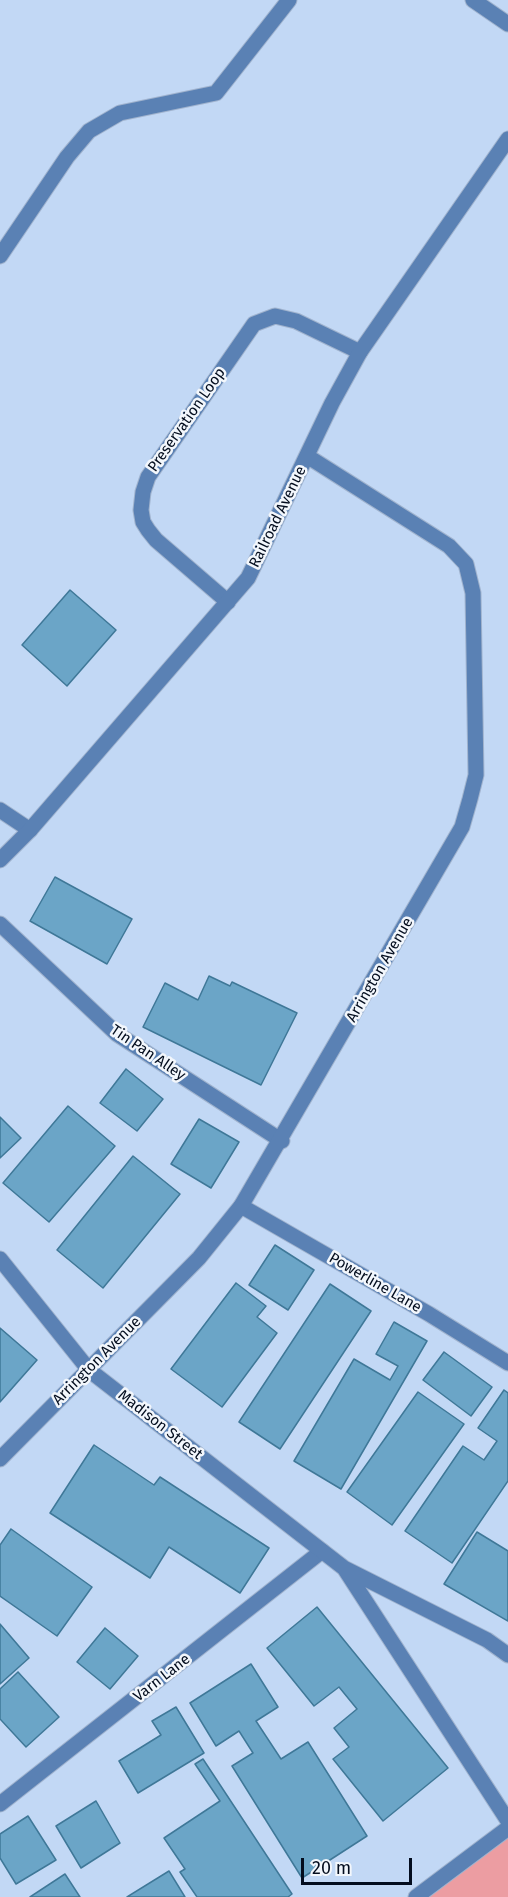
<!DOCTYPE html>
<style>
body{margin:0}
#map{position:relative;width:508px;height:1897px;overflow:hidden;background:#c2d8f5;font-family:"Fira Sans",sans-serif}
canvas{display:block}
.scale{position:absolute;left:301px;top:1858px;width:111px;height:27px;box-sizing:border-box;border:3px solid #030d1e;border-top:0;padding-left:8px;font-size:18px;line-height:21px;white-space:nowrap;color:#030d1e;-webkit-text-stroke:4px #f3f7fc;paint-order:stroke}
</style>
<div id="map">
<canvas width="508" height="1897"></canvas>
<div class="scale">20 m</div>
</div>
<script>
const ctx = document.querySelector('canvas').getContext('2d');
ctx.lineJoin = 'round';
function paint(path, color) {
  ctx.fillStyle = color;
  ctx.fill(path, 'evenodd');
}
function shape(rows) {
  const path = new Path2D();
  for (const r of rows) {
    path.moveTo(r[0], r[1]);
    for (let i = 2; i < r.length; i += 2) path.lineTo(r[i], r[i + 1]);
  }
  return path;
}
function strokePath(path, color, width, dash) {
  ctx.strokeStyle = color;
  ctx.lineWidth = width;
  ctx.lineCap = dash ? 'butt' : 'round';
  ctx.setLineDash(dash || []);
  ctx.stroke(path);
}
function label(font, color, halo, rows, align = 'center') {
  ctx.font = font + ' "Fira Sans",sans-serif';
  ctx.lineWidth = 5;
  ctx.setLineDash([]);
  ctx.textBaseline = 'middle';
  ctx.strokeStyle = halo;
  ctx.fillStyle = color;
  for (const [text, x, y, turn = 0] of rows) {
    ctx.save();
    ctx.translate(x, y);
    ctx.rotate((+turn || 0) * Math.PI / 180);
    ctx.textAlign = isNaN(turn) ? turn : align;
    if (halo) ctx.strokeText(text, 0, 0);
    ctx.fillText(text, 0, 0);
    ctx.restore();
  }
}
paint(shape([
 [508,1828,508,1897,416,1897]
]), '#ec9da2');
const building = shape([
 [70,590,116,630,67,686,22,645,70,590],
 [55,877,132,919,107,964,30,921,55,877],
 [209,976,230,986,232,982,297,1013,261,1085,143,1027,165,983,198,1000,209,976],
 [126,1069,163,1099,137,1131,100,1103,126,1069],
 [68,1106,115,1146,49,1222,3,1183,68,1106],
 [0,1117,21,1138,0,1158,0,1117],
 [199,1119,239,1142,211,1188,171,1164,199,1119],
 [133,1156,180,1194,103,1288,57,1250,133,1156],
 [275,1245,314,1270,288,1310,249,1285,275,1245],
 [236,1283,266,1306,257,1317,277,1333,222,1407,171,1369,236,1283],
 [330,1284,371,1311,280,1449,239,1422,330,1284],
 [394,1322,427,1341,341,1489,294,1461,354,1359,390,1380,398,1366,376,1354,394,1322],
 [0,1328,37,1360,0,1402,0,1328],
 [444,1352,492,1387,471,1416,423,1380,444,1352],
 [504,1390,508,1393,508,1481,452,1563,405,1531,463,1446,484,1460,497,1441,478,1428,504,1390],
 [418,1392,464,1424,392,1525,347,1492,418,1392],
 [94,1445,154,1485,160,1477,269,1548,240,1593,169,1547,150,1578,50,1513,94,1445],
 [11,1529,92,1587,57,1636,0,1596,0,1545,11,1529],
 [477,1532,508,1551,508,1621,444,1584,477,1532],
 [317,1607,448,1768,383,1821,333,1759,349,1747,334,1728,357,1709,339,1687,314,1706,267,1648,317,1607],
 [0,1624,29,1658,0,1684,0,1624],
 [105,1628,138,1656,110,1689,77,1662,105,1628],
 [251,1664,278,1707,256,1721,281,1759,308,1742,367,1836,302,1878,232,1766,253,1753,239,1731,216,1746,190,1703,251,1664],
 [18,1672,59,1717,26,1747,0,1719,0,1689,18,1672],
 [176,1707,204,1753,138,1793,119,1761,161,1735,152,1721,176,1707],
 [203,1759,292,1894,288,1897,197,1897,180,1872,185,1869,164,1838,220,1801,195,1764,203,1759],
 [96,1801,120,1843,81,1868,56,1826,96,1801],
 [28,1816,56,1860,16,1884,0,1858,0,1834,28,1816],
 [169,1871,185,1897,127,1897,169,1871],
 [65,1874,80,1897,30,1897,65,1874]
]);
paint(building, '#6ba5c7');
strokePath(building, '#3f7898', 1.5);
const lane = shape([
 [228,602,156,540,148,530,143,522,141,510,143,492,148,477,254,324,275,316,296,321,360,352],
 [0,810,30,830],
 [0,924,117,1034,282,1141],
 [241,1206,429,1314,508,1363],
 [0,1804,322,1551]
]);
const street = shape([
 [473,0,508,24],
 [0,256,67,157,89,131,120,113,216,93,289,0],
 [0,860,30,830,248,578,332,403,360,352,508,139],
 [0,1259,89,1370,344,1568,487,1640,508,1655],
 [0,1459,199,1258,241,1206,462,827,470,799,476,775,473,593,466,564,449,546,307,456],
 [344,1568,508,1821],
 [416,1897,508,1828]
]);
strokePath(lane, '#a0b3ce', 17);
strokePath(street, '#a0b3ce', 17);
strokePath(lane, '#5a81b4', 15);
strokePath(street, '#5a81b4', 15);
label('15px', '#030d1e', '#f3f7fc', [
 ["Preservation Loop",187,420,-55],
 ["Railroad Avenue",278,517,-64],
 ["Arrington Avenue",380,970,-60],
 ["Tin Pan Alley",148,1053,34],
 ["Powerline Lane",375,1283,30],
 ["Arrington Avenue",97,1361,-45],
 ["Madison Street",160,1425,38],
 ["Varn Lane",162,1678,-38]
]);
</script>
